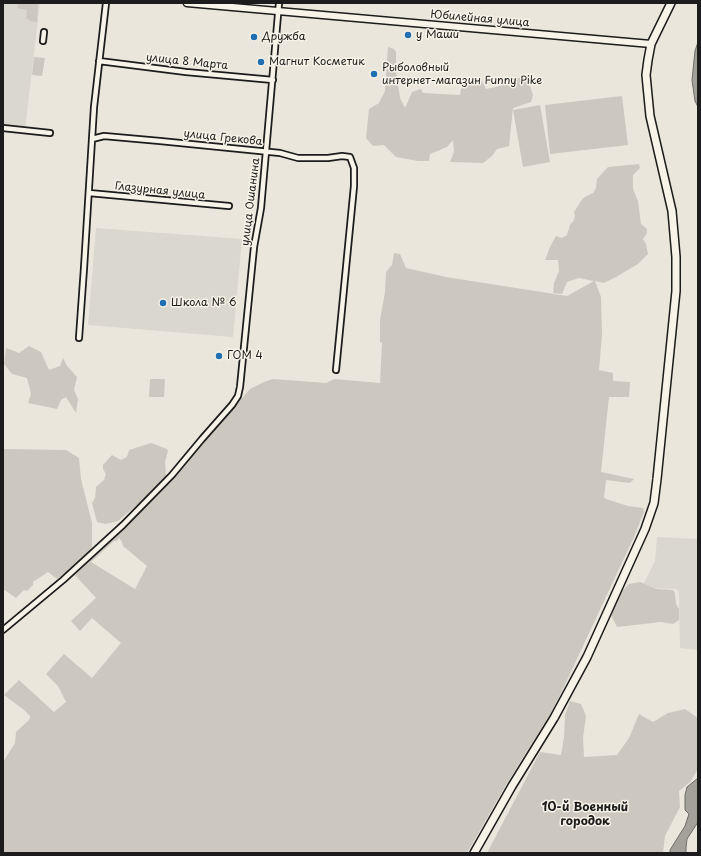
<!DOCTYPE html>
<meta charset="utf-8">
<style>
body{margin:0}
#map{position:relative;width:701px;height:856px;overflow:hidden;background:#eae6dc;font-family:"Playpen Sans",sans-serif}
canvas{display:block}
.frame{position:absolute;inset:0;border:4px solid #1c1c1c;pointer-events:none}
</style>
<div id="map">
<canvas width="701" height="856"></canvas>
<div class="frame"></div>
</div>
<script>
const ctx = document.querySelector('canvas').getContext('2d');
ctx.lineJoin = 'round';
function paint(path, color) {
  ctx.fillStyle = color;
  ctx.fill(path, 'evenodd');
}
function shape(rows) {
  const path = new Path2D();
  for (const r of rows) {
    path.moveTo(r[0], r[1]);
    for (let i = 2; i < r.length; i += 2) path.lineTo(r[i], r[i + 1]);
  }
  return path;
}
function strokePath(path, color, width, dash) {
  ctx.strokeStyle = color;
  ctx.lineWidth = width;
  ctx.lineCap = dash ? 'butt' : 'round';
  ctx.setLineDash(dash || []);
  ctx.stroke(path);
}
function label(font, color, halo, rows, align = 'center') {
  ctx.font = font + ' "Playpen Sans",sans-serif';
  ctx.lineWidth = 3;
  ctx.setLineDash([]);
  ctx.textBaseline = 'middle';
  ctx.strokeStyle = halo;
  ctx.fillStyle = color;
  for (const [text, x, y, turn = 0] of rows) {
    ctx.save();
    ctx.translate(x, y);
    ctx.rotate((+turn || 0) * Math.PI / 180);
    ctx.textAlign = isNaN(turn) ? turn : align;
    if (halo) ctx.strokeText(text, 0, 0);
    ctx.fillText(text, 0, 0);
    ctx.restore();
  }
}
paint(shape([
 [3,3,40,3,25,129,3,127],
 [96,228,242,239,233,337,88,325],
 [657,537,698,539,698,650,680,648,679,592,677,589,643,588,643,585,655,561]
]), '#dad7ce');
paint(shape([
 [18,3,38,3,37,22,29,21,29,19,26,19,27,10,17,8],
 [388,47,394,49,396,52,396,71,400,98,405,108,412,92,421,89,423,93,460,95,461,89,466,85,482,81,486,89,500,86,513,79,525,77,530,86,533,95,531,102,513,108,509,146,497,149,492,156,483,163,450,162,454,152,453,140,447,147,430,154,429,161,418,161,396,157,384,145,373,146,366,138,369,109,379,103,385,91],
 [34,57,45,58,42,76,32,75],
 [622,96,628,145,550,154,545,105],
 [540,105,550,162,523,167,513,110],
 [639,164,640,168,633,175,633,189,638,201,641,224,647,229,647,233,643,239,646,244,648,254,638,264,616,277,604,283,595,281,601,297,602,335,599,370,613,373,613,381,630,382,629,397,609,397,601,472,634,479,630,483,606,480,604,497,606,499,628,506,643,508,644,512,634,537,562,691,549,716,507,783,467,853,3,853,3,762,15,743,16,732,29,720,30,718,30,716,24,710,4,695,19,680,54,712,66,702,58,686,46,674,64,654,92,678,121,643,92,618,80,631,71,621,96,598,75,575,179,473,207,438,250,389,264,382,273,379,326,383,334,379,380,383,382,343,380,342,380,320,385,292,386,272,392,265,394,253,400,254,406,268,446,277,567,296,594,281,579,278,567,282,562,294,553,293,554,283,559,271,558,260,545,260,550,247,556,236,562,238,567,235,570,225,574,220,575,215,574,212,583,198,593,193,596,188,597,179,608,167],
 [119,538,122,542,123,546,147,566,135,589,91,562,114,541,117,541],
 [29,346,41,352,49,370,60,366,63,358,67,366,77,377,74,390,78,399,76,413,66,397,61,400,57,409,28,403,31,394,27,378,12,374,4,364,6,348,19,353],
 [150,379,165,379,164,397,149,397],
 [151,443,167,449,168,451,165,462,166,476,145,498,118,521,105,524,97,522,92,503,95,498,96,487,104,480,106,474,103,469,103,465,112,455,121,460,127,457,129,450],
 [3,449,66,450,79,458,81,479,92,523,92,546,90,551,85,557,57,579,48,572,33,582,33,585,27,591,24,590,16,598,3,589],
 [640,582,656,589,673,590,675,593,676,604,679,609,679,620,673,624,661,622,617,627,611,615,614,605,621,592,629,584],
 [570,701,581,704,586,716,583,738,584,757,617,755,629,738,639,714,653,722,668,713,685,709,698,718,698,769,690,782,679,791,680,807,665,836,663,853,487,853,540,752,561,755,564,737,565,715]
]), '#ccc8c0');
const water = shape([
 [698,42,698,107,695,101,692,80,695,51,698,42],
 [698,778,698,822,687,839,686,848,686,853,670,853,670,850,685,826,689,814,685,810,685,795,687,787,698,778]
]);
paint(water, '#a3a19a');
strokePath(water, '#6d6c68', 1);
const street = shape([
 [43,41,44,32],
 [99,61,186,72,273,80],
 [3,128,50,133],
 [92,139,104,136,160,141,280,153,298,158,328,158,342,156,350,157,354,168,354,186,336,370],
 [89,193,229,206],
 [79,338,84,268,94,107,106,3],
 [3,630,63,580,123,525,172,475,202,439,232,405,238,396,240,387,254,247,261,208,279,3]
]);
const secondary = shape([
 [187,3,651,44]
]);
const primary = shape([
 [474,853,512,786,554,718,587,657,645,529,654,503,657,479,676,291,676,257,672,211,650,116,646,75,648,60,651,44,671,3]
]);
strokePath(street, '#1c1c1c', 8);
strokePath(secondary, '#1c1c1c', 9);
strokePath(primary, '#1c1c1c', 10);
strokePath(street, '#f7f3e8', 4.5);
strokePath(secondary, '#f7f3e8', 6);
strokePath(primary, '#f7f3e8', 7);
for (const [x, y, r, color] of [
 [408,35,4,"#1f6fb2"],
 [254,37,4,"#1f6fb2"],
 [261,62,4,"#1f6fb2"],
 [374,74,4,"#1f6fb2"],
 [163,303,4,"#1f6fb2"],
 [219,356,4,"#1f6fb2"]
]) {
  const dot = new Path2D();
  dot.arc(x, y, r, 0, 2 * Math.PI);
  ctx.fillStyle = color;
  ctx.fill(dot);
  strokePath(dot, '#f7f3e8', 1.5);
}
label('11px', '#1c1c1c', '#f7f3e8', [
 ["Юбилейная улица",480,19,5],
 ["улица 8 Марта",187,62,6],
 ["улица Грекова",223,138,6],
 ["Глазурная улица",160,191,6],
 ["улица Ошанина",251,202,-83]
]);
label('11px', '#1c1c1c', '#f7f3e8', [
 ["у Маши",416,35],
 ["Дружба",262,37],
 ["Магнит Косметик",269,62],
 ["Рыболовный",382,68],
 ["интернет-магазин Funny Pike",382,81],
 ["Школа № 6",171,303],
 ["ГОМ 4",227,356]
], 'left');
label('bold 12px', '#1c1c1c', '#f7f3e8', [
 ["10-й Военный",585,808],
 ["городок",585,822]
]);
</script>
